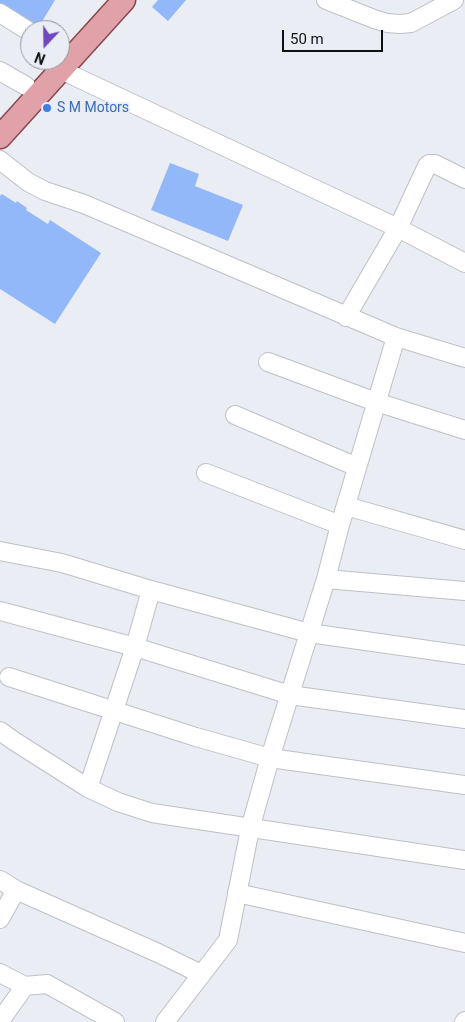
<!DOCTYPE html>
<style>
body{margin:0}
#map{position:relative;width:465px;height:1022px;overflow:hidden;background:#eaedf3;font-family:Roboto,sans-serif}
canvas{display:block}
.north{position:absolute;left:20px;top:20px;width:50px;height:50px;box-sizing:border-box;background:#eaedf3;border:1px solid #939599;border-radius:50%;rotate:201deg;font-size:14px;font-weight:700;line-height:20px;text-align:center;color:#101113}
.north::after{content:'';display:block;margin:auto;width:18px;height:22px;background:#6e46be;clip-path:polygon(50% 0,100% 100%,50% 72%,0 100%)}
.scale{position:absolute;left:282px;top:30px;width:101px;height:22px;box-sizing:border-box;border:2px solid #101113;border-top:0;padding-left:6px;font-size:15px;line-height:18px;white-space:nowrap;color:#101113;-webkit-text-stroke:4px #eaedf3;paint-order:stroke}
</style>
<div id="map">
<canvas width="465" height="1022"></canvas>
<div class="north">N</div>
<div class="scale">50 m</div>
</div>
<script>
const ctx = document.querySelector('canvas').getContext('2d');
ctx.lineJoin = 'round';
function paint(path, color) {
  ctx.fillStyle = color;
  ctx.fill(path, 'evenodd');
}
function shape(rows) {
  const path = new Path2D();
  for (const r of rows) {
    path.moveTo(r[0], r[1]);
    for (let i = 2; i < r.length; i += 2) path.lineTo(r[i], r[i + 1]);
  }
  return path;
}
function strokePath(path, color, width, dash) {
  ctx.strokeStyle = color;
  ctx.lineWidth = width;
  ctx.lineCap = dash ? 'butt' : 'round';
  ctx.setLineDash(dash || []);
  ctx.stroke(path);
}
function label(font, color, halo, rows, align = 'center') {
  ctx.font = font + ' Roboto,sans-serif';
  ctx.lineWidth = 4;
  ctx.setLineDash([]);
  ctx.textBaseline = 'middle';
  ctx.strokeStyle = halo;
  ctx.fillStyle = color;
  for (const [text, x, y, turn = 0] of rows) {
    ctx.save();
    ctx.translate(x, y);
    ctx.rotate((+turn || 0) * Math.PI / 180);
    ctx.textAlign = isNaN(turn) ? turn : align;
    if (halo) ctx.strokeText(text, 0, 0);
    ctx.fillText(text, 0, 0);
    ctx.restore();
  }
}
paint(shape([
 [0,0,55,0,37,30,0,8],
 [158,0,186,0,168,21,152,7],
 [170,163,199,174,195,186,243,205,228,241,151,210],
 [2,194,16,203,17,201,27,208,26,210,48,224,50,220,101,253,55,324,0,289,0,196]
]), '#93b8fa');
const minor = shape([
 [326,0,374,19,387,23,400,24,411,23,454,0],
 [0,13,30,32],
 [61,70,398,228,465,263],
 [0,71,26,86],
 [0,160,28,182,45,191,84,204,396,337,465,358],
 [346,317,398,228,427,166,429,164,435,164,465,179],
 [268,362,376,402,465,430],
 [235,415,357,467],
 [206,473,340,525],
 [346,506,465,540],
 [0,551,62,563,151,590,309,633,465,655],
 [326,579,465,591],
 [0,611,135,647,290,695,465,719],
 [9,677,196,737,270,758,465,785],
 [0,731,14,741,88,788,118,802,152,813,465,860],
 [88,788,135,647,151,590],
 [0,880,16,890,158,953,201,974],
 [237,893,465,943],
 [0,919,16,890],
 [0,973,25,986,0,1021],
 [24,986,47,984,115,1022],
 [165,1022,228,940,250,829,270,758,326,579,340,525,396,337],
 [464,1022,465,1021]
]);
const major = shape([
 [0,137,124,0]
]);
strokePath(minor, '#bdc0c5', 20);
strokePath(major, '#8a474e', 25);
strokePath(minor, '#fff', 18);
strokePath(major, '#e0a2a8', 22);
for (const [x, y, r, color] of [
 [47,108,5,"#3f7fe0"]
]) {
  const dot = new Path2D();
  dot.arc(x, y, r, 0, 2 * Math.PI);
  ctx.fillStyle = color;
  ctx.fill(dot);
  strokePath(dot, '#eaedf3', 2);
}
label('14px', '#366cbe', '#eaedf3', [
 ["S M Motors",57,108]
], 'left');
</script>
